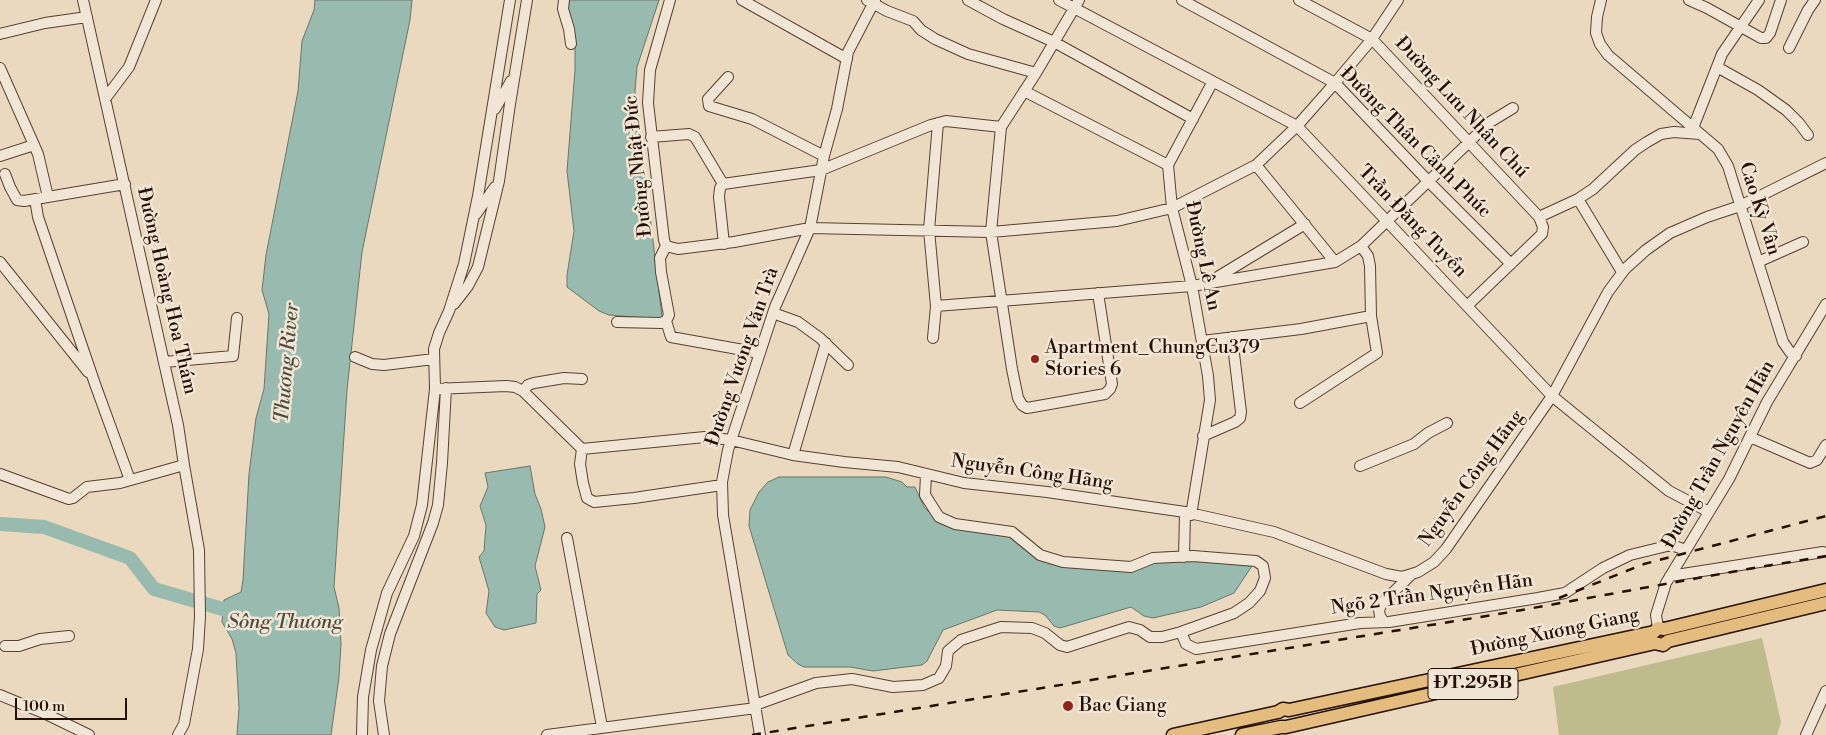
<!DOCTYPE html>
<meta charset="utf-8">
<style>
body{margin:0}
#map{position:relative;width:1826px;height:735px;overflow:hidden;background:#ead8bf;font-family:"Libre Bodoni",serif}
canvas{display:block}
.scale{position:absolute;left:15px;top:698px;width:112px;height:22px;box-sizing:border-box;border:2px solid #260f03;border-top:0;padding-left:6px;font-size:15px;line-height:18px;white-space:nowrap;color:#260f03;-webkit-text-stroke:4px #f1e6d5;paint-order:stroke}
</style>
<div id="map">
<canvas width="1826" height="735"></canvas>
<div class="scale">100 m</div>
</div>
<script>
const ctx = document.querySelector('canvas').getContext('2d');
ctx.lineJoin = 'round';
function paint(path, color) {
  ctx.fillStyle = color;
  ctx.fill(path, 'evenodd');
}
function shape(rows) {
  const path = new Path2D();
  for (const r of rows) {
    path.moveTo(r[0], r[1]);
    for (let i = 2; i < r.length; i += 2) path.lineTo(r[i], r[i + 1]);
  }
  return path;
}
function strokePath(path, color, width, dash) {
  ctx.strokeStyle = color;
  ctx.lineWidth = width;
  ctx.lineCap = dash ? 'butt' : 'round';
  ctx.setLineDash(dash || []);
  ctx.stroke(path);
}
function label(font, color, halo, rows, align = 'center') {
  ctx.font = font + ' "Libre Bodoni",serif';
  ctx.lineWidth = 5;
  ctx.setLineDash([]);
  ctx.textBaseline = 'middle';
  ctx.strokeStyle = halo;
  ctx.fillStyle = color;
  for (const [text, x, y, turn = 0] of rows) {
    ctx.save();
    ctx.translate(x, y);
    ctx.rotate((+turn || 0) * Math.PI / 180);
    ctx.textAlign = isNaN(turn) ? turn : align;
    if (halo) ctx.strokeText(text, 0, 0);
    ctx.fillText(text, 0, 0);
    ctx.restore();
  }
}
paint(shape([
 [1762,638,1781,722,1777,735,1559,735,1553,687]
]), '#bebc8d');
const water = shape([
 [315,0,412,0,410,20,362,252,347,390,334,587,339,608,341,644,339,677,331,735,237,735,239,708,236,653,232,639,222,622,224,600,241,592,243,580,249,474,256,418,264,389,269,314,262,290,266,255,298,91,302,41,314,10,315,0],
 [569,0,659,0,637,67,635,91,642,152,641,162,646,182,662,317,657,319,609,315,599,311,567,287,567,275,574,231,567,171,575,70,575,36,568,10,569,0],
 [530,466,535,494,541,509,545,527,535,566,541,590,537,594,536,623,504,630,495,627,486,613,489,591,479,557,484,551,486,525,480,506,488,487,485,473,530,466],
 [779,477,886,477,902,482,907,487,915,487,924,507,929,512,949,519,1002,527,1040,556,1130,563,1152,553,1169,552,1252,563,1252,566,1234,593,1201,607,1153,618,1144,616,1131,607,1060,628,1054,626,1045,615,1039,612,997,610,943,630,927,661,922,665,873,671,850,667,804,667,798,664,788,655,749,526,750,510,759,492,768,482,779,477]
]);
paint(water, '#98baaf');
strokePath(water, '#6a766a', 1);
strokePath(shape([
 [0,524,44,527,130,558,154,589,240,614]
]), '#98baaf', 14);
const minor = shape([
 [83,0,178,425,184,465,199,550,200,617,198,649,184,724,178,735],
 [564,0,563,9,569,29,571,44],
 [670,0,650,70,648,103,664,240,666,246,678,249,734,242,810,228,991,232,1117,221,1172,208,1256,165,1297,126,1335,83,1372,39,1398,0],
 [742,0,847,59],
 [867,0,887,11,913,21,921,30,935,39,968,54,1036,73],
 [968,0,1003,19,1054,42,1193,119],
 [1059,0,1297,126,1552,396,1669,491,1709,512],
 [1079,0,1036,73,1001,127,991,232,1012,369,1018,398,1022,405,1027,408,1061,402,1105,394,1110,389,1112,384,1098,293],
 [1182,0,1335,83,1428,181,1511,264],
 [1299,0,1372,39,1539,217,1543,227,1542,234,1468,305],
 [1601,0,1597,17,1596,33,1600,44,1608,55,1718,149,1728,166,1783,342,1790,352,1796,356],
 [1689,0,1707,8,1761,38,1766,38,1770,33,1781,0],
 [0,34,45,23,87,17],
 [1789,48,1808,10,1815,0],
 [1717,67,1758,90,1786,110,1799,123,1808,135],
 [0,68,38,154,48,197],
 [728,77,708,99,709,106,752,119,824,156],
 [1024,91,1168,165,1172,208,1192,286,1208,376,1210,400,1191,515],
 [105,99,129,67,156,0],
 [495,109,511,81],
 [1693,128,1722,54,1759,0],
 [651,137,689,134,695,137,723,184],
 [0,156,34,145],
 [1168,165,1212,83],
 [1256,165,1335,262],
 [5,174,10,187,17,200,24,201,125,184],
 [35,199,38,217,95,384,130,480],
 [1578,199,1622,272],
 [476,214,495,187],
 [1539,217,1578,199,1593,189,1635,150,1647,142,1661,134,1674,132,1700,134],
 [724,244,719,197,720,188,723,184,821,170,931,125,946,121,1001,127],
 [0,262,88,372],
 [1758,262,1803,242],
 [1211,281,1305,224],
 [454,304,468,286,478,267,499,181,510,104,527,0],
 [936,306,1192,286,1335,262,1361,246,1490,122,1513,108],
 [773,313,798,322,820,338,848,365],
 [666,321,671,337,760,353],
 [617,322,661,323,666,321,669,315,661,272,660,258,666,246],
 [933,338,936,306,929,230,938,123],
 [1202,341,1301,329,1371,316],
 [355,357,372,364,384,365,434,359],
 [164,362,233,356,237,318],
 [435,389,506,386,515,387,523,391,582,449,705,437,731,440,793,455,844,462,898,467,964,483,1047,492,1185,512,1274,532,1386,574,1402,577,1418,572,1434,562,1446,549,1552,396,1608,292,1625,269,1646,250,1670,233,1707,217,1740,206,1826,163],
 [523,391,528,385,534,383,564,378,582,379],
 [1300,403,1377,353,1371,316,1370,266,1368,256,1361,246],
 [1203,436,1235,422,1240,418,1241,412,1232,337],
 [1750,437,1810,463,1817,460,1826,445],
 [582,449,580,464,583,483,587,498,594,502,634,498,722,485],
 [793,455,826,343],
 [1360,466,1414,444,1428,433,1447,423],
 [0,474,69,499,73,498,87,487,120,483,184,465],
 [567,538,602,727],
 [1184,557,1185,512],
 [1670,576,1823,552],
 [1384,622,1380,616,1379,610,1382,603,1411,575],
 [1658,628,1656,615,1666,583,1729,479,1767,402,1826,304],
 [1181,632,1186,644,1196,649,1360,623,1389,622,1538,598,1565,593,1603,568,1630,555,1671,545,1686,550],
 [5,646,19,646,40,639,69,636],
 [0,695,46,714,89,735],
 [755,705,816,683,852,679,893,687,923,685,939,678,946,666,948,651,961,640,1001,627,1032,628,1045,633,1060,645,1067,647,1129,627,1140,630,1150,637,1162,637,1181,632,1234,613,1249,603,1260,591,1265,578,1263,566,1256,561,1193,556,1153,558,1131,567,1063,562,1040,555,1012,532,955,524,939,517,925,495,926,475],
 [362,735,363,697,371,650,387,593,414,536,422,505,435,389,434,349,439,333,449,311,464,264,478,196,510,0],
 [384,735,379,701,382,666,390,634,433,523,438,505,442,463,446,388],
 [547,735,756,708],
 [760,735,723,515,722,482,728,450,775,307,810,228,824,156,837,109,848,52,875,0],
 [1806,735,1826,691]
]);
const major = shape([
 [1655,643,1663,645,1668,641,1826,603],
 [1173,735,1278,712,1283,709,1289,710,1654,632,1658,628,1664,629,1826,590],
 [1242,735,1281,727,1286,727,1655,643]
]);
strokePath(minor, '#574132', 12);
strokePath(major, '#260f03', 15);
strokePath(minor, '#f1e6d5', 10);
strokePath(major, '#e5bc80', 12);
strokePath(shape([
 [1559,598,1644,564,1826,516],
 [752,735,1511,612,1748,569,1826,556]
]), '#260f03', 2.5, [9, 9]);
for (const [x, y, r, color] of [
 [1035,359,5,"#8f2418"],
 [1068,706,6,"#8f2418"]
]) {
  const dot = new Path2D();
  dot.arc(x, y, r, 0, 2 * Math.PI);
  ctx.fillStyle = color;
  ctx.fill(dot);
  strokePath(dot, '#f1e6d5', 2);
}
for (const [x, y, w] of [
 [1473,684,90]
]) {
  const box = new Path2D();
  box.roundRect(x - w / 2, y - 15.5, w, 31, 4);
  ctx.fillStyle = '#f1e6d5';
  ctx.fill(box);
  strokePath(box, '#260f03', 1);
}
label('bold 18px', '#260f03', null, [
 ["ĐT.295B",1473,684]
]);
label('19px', '#260f03', '#f1e6d5', [
 ["Đường Lưu Nhân Chú",1461,108,47],
 ["Đường Thân Cảnh Phúc",1415,143,45],
 ["Đường Nhật Đức",639,166,-96],
 ["Cao Kỳ Vân",1759,209,72],
 ["Trần Đăng Tuyển",1412,222,46],
 ["Đường Lê An",1202,256,78],
 ["Đường Hoàng Hoa Thám",166,291,77],
 ["Đường Vương Văn Trà",743,357,-71],
 ["Đường Trần Nguyên Hãn",1719,455,-61],
 ["Nguyễn Công Hãng",1032,473,8],
 ["Nguyễn Công Hãng",1472,479,-54],
 ["Ngõ 2 Trần Nguyên Hãn",1432,595,-8],
 ["Đường Xương Giang",1555,633,-12]
]);
label('19px', '#260f03', '#f1e6d5', [
 ["Apartment_ChungCu379",1045,348],
 ["Stories 6",1045,370],
 ["Bac Giang",1079,706]
], 'left');
label('italic 20px', '#4e4b3f', '#f1e6d5', [
 ["Thương River",288,363,-85],
 ["Sông Thương",285,623]
]);
</script>
